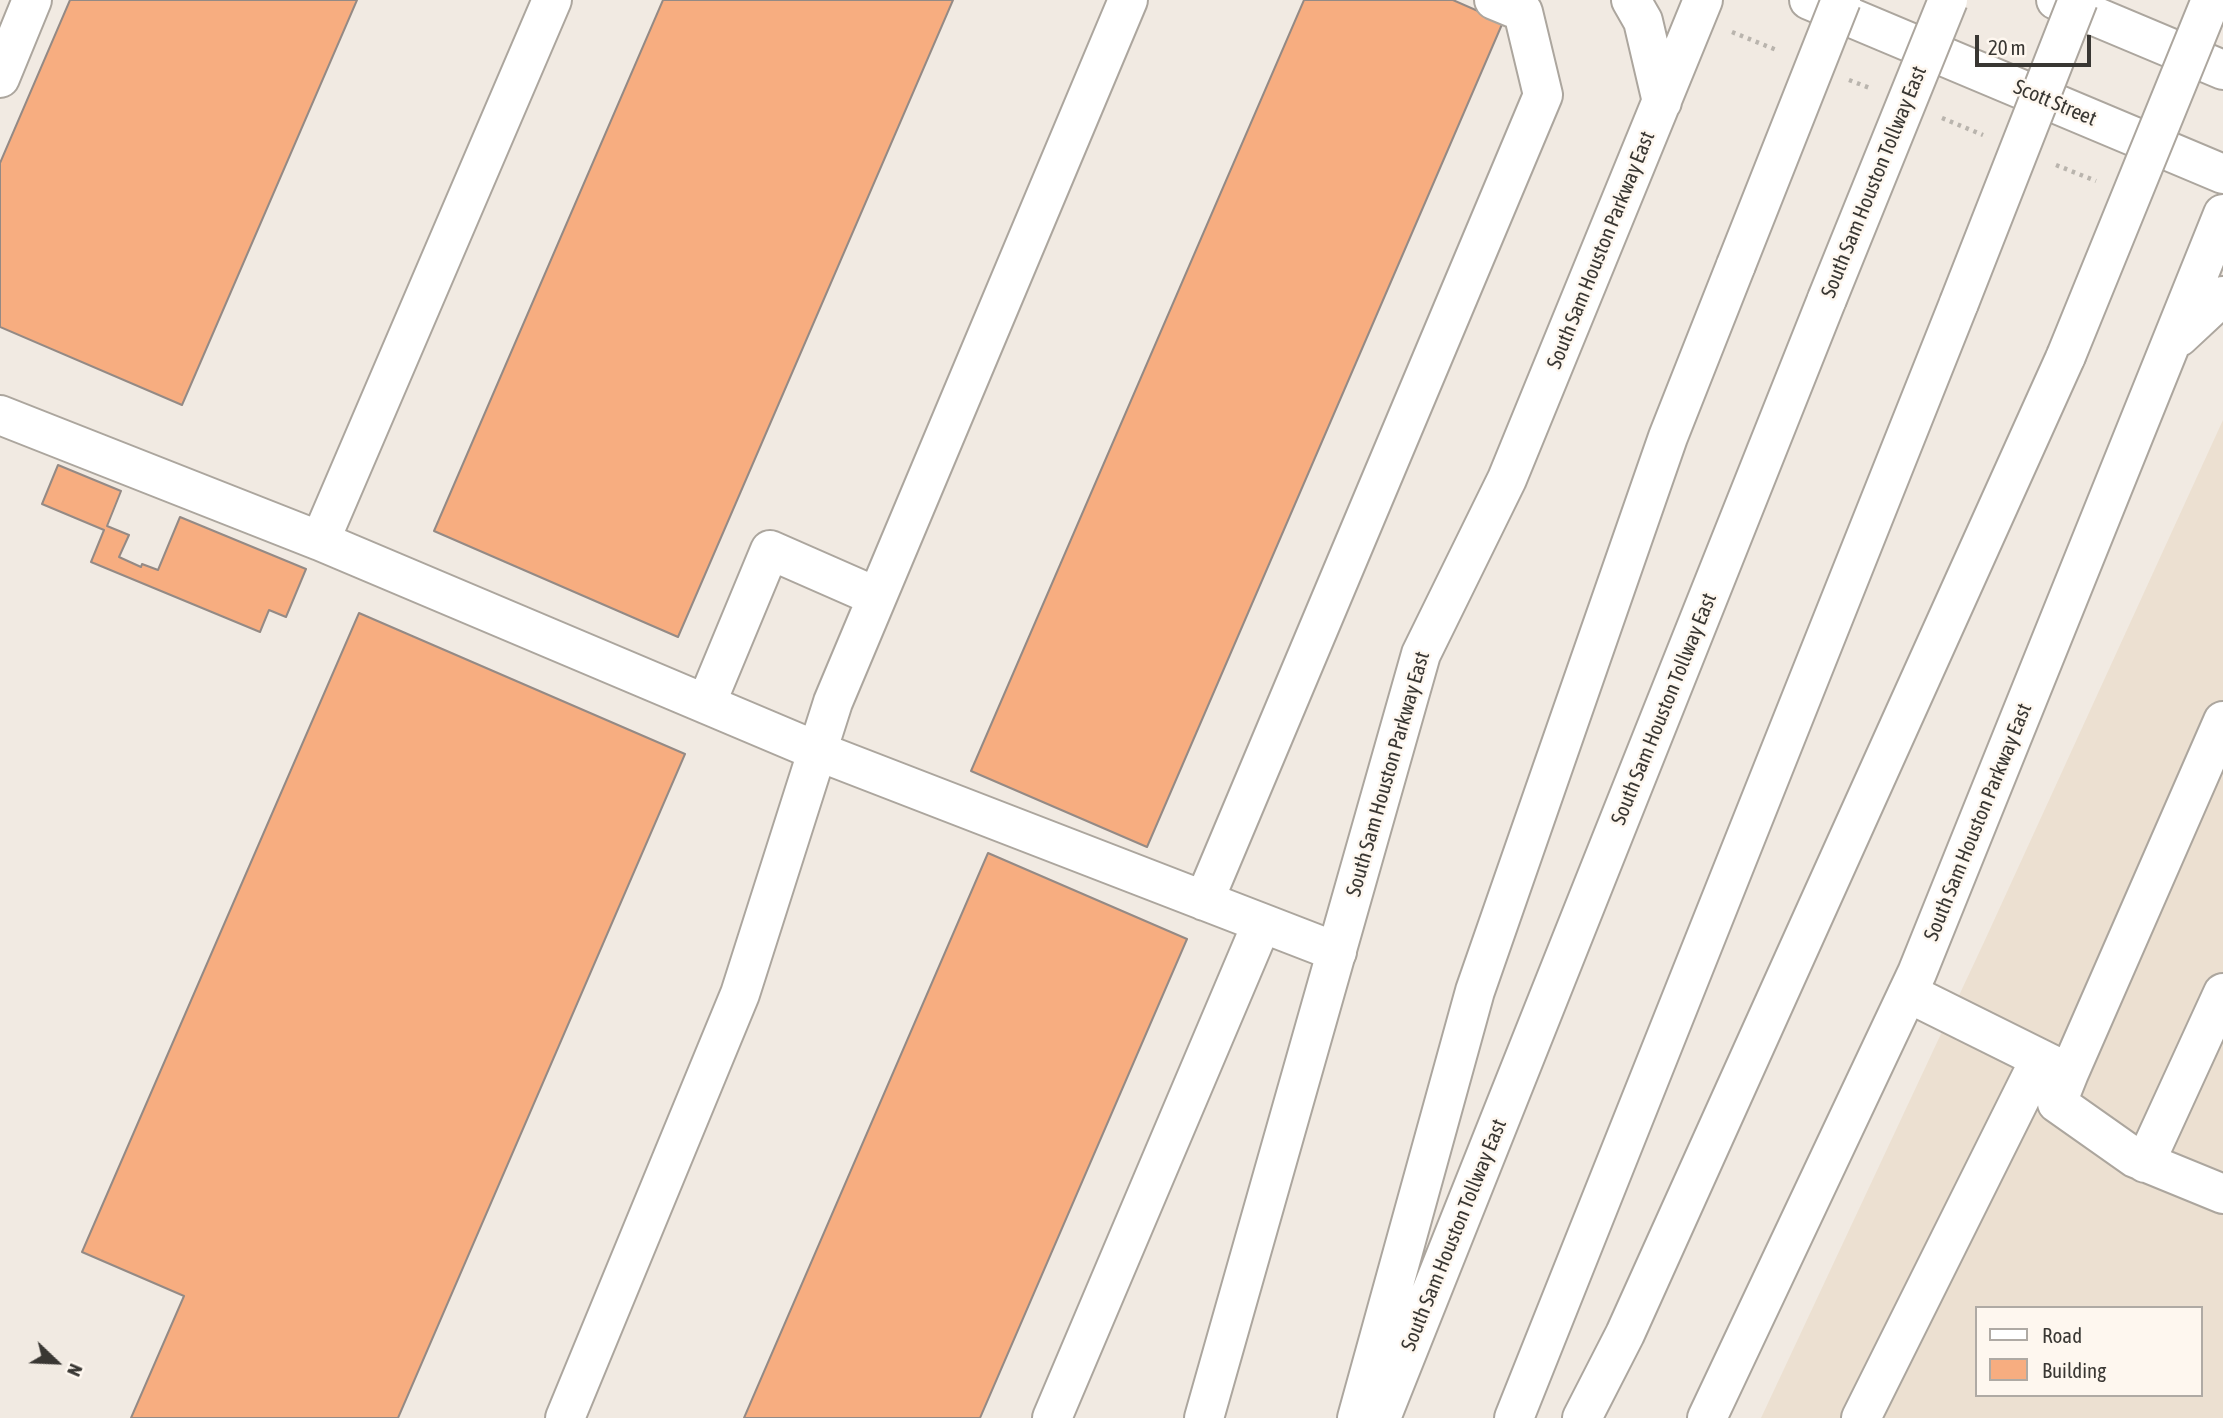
<!DOCTYPE html>
<style>
body{margin:0}
#map{position:relative;width:2223px;height:1418px;overflow:hidden;background:#f1eae2;font-family:"Asap Condensed",sans-serif}
canvas{display:block}
.legend{position:absolute;left:1975px;top:1306px;width:228px;height:91px;box-sizing:border-box;background:#fef7ef;border:2px solid #afaaa4;margin:0;padding:9px 12px;list-style:none;font-size:21px;color:#393733}
.legend li{display:flex;align-items:center;gap:14px;height:35px}
.legend b{width:35px;border:2px solid #afaaa4}
.north{position:absolute;left:21px;top:1327px;width:70px;height:70px;-webkit-text-stroke:5px #fef7ef;paint-order:stroke;rotate:113deg;font-size:19px;font-weight:700;line-height:28px;text-align:center;color:#393733}
.north::after{content:'';display:block;margin:auto;width:24px;height:32px;background:#393733;clip-path:polygon(50% 0,100% 100%,50% 72%,0 100%)}
.scale{position:absolute;left:1975px;top:35px;width:116px;height:32px;box-sizing:border-box;border:4px solid #393733;border-top:0;padding-left:9px;font-size:21px;line-height:24px;white-space:nowrap;color:#393733;-webkit-text-stroke:5px #fef7ef;paint-order:stroke}
</style>
<div id="map">
<canvas width="2223" height="1418"></canvas>
<ul class="legend">
<li><b style="height:9px;background:#fff"></b>Road</li>
<li><b style="height:19px;background:#f7ad80"></b>Building</li>
</ul>
<div class="north">N</div>
<div class="scale">20 m</div>
</div>
<script>
const ctx = document.querySelector('canvas').getContext('2d');
ctx.lineJoin = 'round';
function paint(path, color) {
  ctx.fillStyle = color;
  ctx.fill(path, 'evenodd');
}
function shape(rows) {
  const path = new Path2D();
  for (const r of rows) {
    path.moveTo(r[0], r[1]);
    for (let i = 2; i < r.length; i += 2) path.lineTo(r[i], r[i + 1]);
  }
  return path;
}
function strokePath(path, color, width, dash) {
  ctx.strokeStyle = color;
  ctx.lineWidth = width;
  ctx.lineCap = dash ? 'butt' : 'round';
  ctx.setLineDash(dash || []);
  ctx.stroke(path);
}
function label(font, color, halo, rows, align = 'center') {
  ctx.font = font + ' "Asap Condensed",sans-serif';
  ctx.lineWidth = 5;
  ctx.setLineDash([]);
  ctx.textBaseline = 'middle';
  ctx.strokeStyle = halo;
  ctx.fillStyle = color;
  for (const [text, x, y, turn = 0] of rows) {
    ctx.save();
    ctx.translate(x, y);
    ctx.rotate((+turn || 0) * Math.PI / 180);
    ctx.textAlign = isNaN(turn) ? turn : align;
    if (halo) ctx.strokeText(text, 0, 0);
    ctx.fillText(text, 0, 0);
    ctx.restore();
  }
}
paint(shape([
 [2223,420,2223,1418,1761,1418,1985,940],
 [1976,1308,2200,1308,2200,1395,1976,1395]
]), '#ece0d1');
const building = shape([
 [70,0,357,0,182,405,0,327,0,163,70,0],
 [663,0,953,0,678,637,434,531,663,0],
 [1304,0,1453,0,1503,22,1147,847,971,771,1304,0],
 [58,465,121,491,107,526,129,535,119,557,141,567,142,564,158,570,180,517,306,569,286,617,269,610,260,632,91,562,104,530,42,504,58,465],
 [359,613,685,754,398,1418,131,1418,184,1296,82,1252,359,613],
 [988,853,1187,939,980,1418,744,1418,988,853]
]);
paint(building, '#f7ad80');
strokePath(building, '#948a85', 2);
const minor = shape([
 [552,0,320,541,817,751,1262,923],
 [0,78,32,0],
 [0,415,320,541],
 [706,704,770,550,877,597],
 [1204,901,1543,95,1523,12,1494,0],
 [1908,993,2069,1073,2057,1103,2135,1158,2223,1194],
 [2069,1073,2223,721],
 [2145,1163,2223,993],
 [565,1418,740,994,833,702,1128,0],
 [1052,1418,1262,923,1337,952],
 [1861,1418,2040,1059]
]);
const major = shape([
 [1631,0,1643,21,1662,102],
 [1809,0,2223,174],
 [2056,0,2223,70],
 [2179,337,2223,296],
 [1204,1418,1421,654,1507,479,1703,0],
 [1707,1418,1917,973,2223,214]
]);
const highway = shape([
 [1357,1418,1475,991,1668,437,1736,265],
 [1381,1418,1827,299],
 [1514,1418,1959,303],
 [1582,1418,1625,1334,2066,356]
]);
strokePath(minor, '#aca69e', 42);
strokePath(major, '#aca69e', 42);
strokePath(highway, '#aca69e', 42);
strokePath(shape([
 [1732,32,1779,51],
 [1849,80,1870,88],
 [1942,118,1983,135],
 [2056,165,2096,181]
]), '#b9b4ad', 4.5, [3.5, 5]);
strokePath(minor, '#fff', 38);
strokePath(major, '#fff', 38);
strokePath(highway, '#fff', 38);
const highwayBridge = shape([
 [1736,265,1841,0],
 [1827,299,1948,0],
 [1959,303,2078,0],
 [2066,356,2211,0]
]);
strokePath(highwayBridge, '#aca69e', 42, []);
strokePath(highwayBridge, '#fff', 38);
label('21px', '#393733', '#fef7ef', [
 ["Scott Street",2055,103,23],
 ["South Sam Houston Tollway East",1874,182,-68],
 ["South Sam Houston Parkway East",1601,250,-68],
 ["South Sam Houston Tollway East",1664,709,-68],
 ["South Sam Houston Parkway East",1388,774,-74],
 ["South Sam Houston Parkway East",1978,822,-68],
 ["South Sam Houston Tollway East",1454,1235,-68]
]);
</script>
